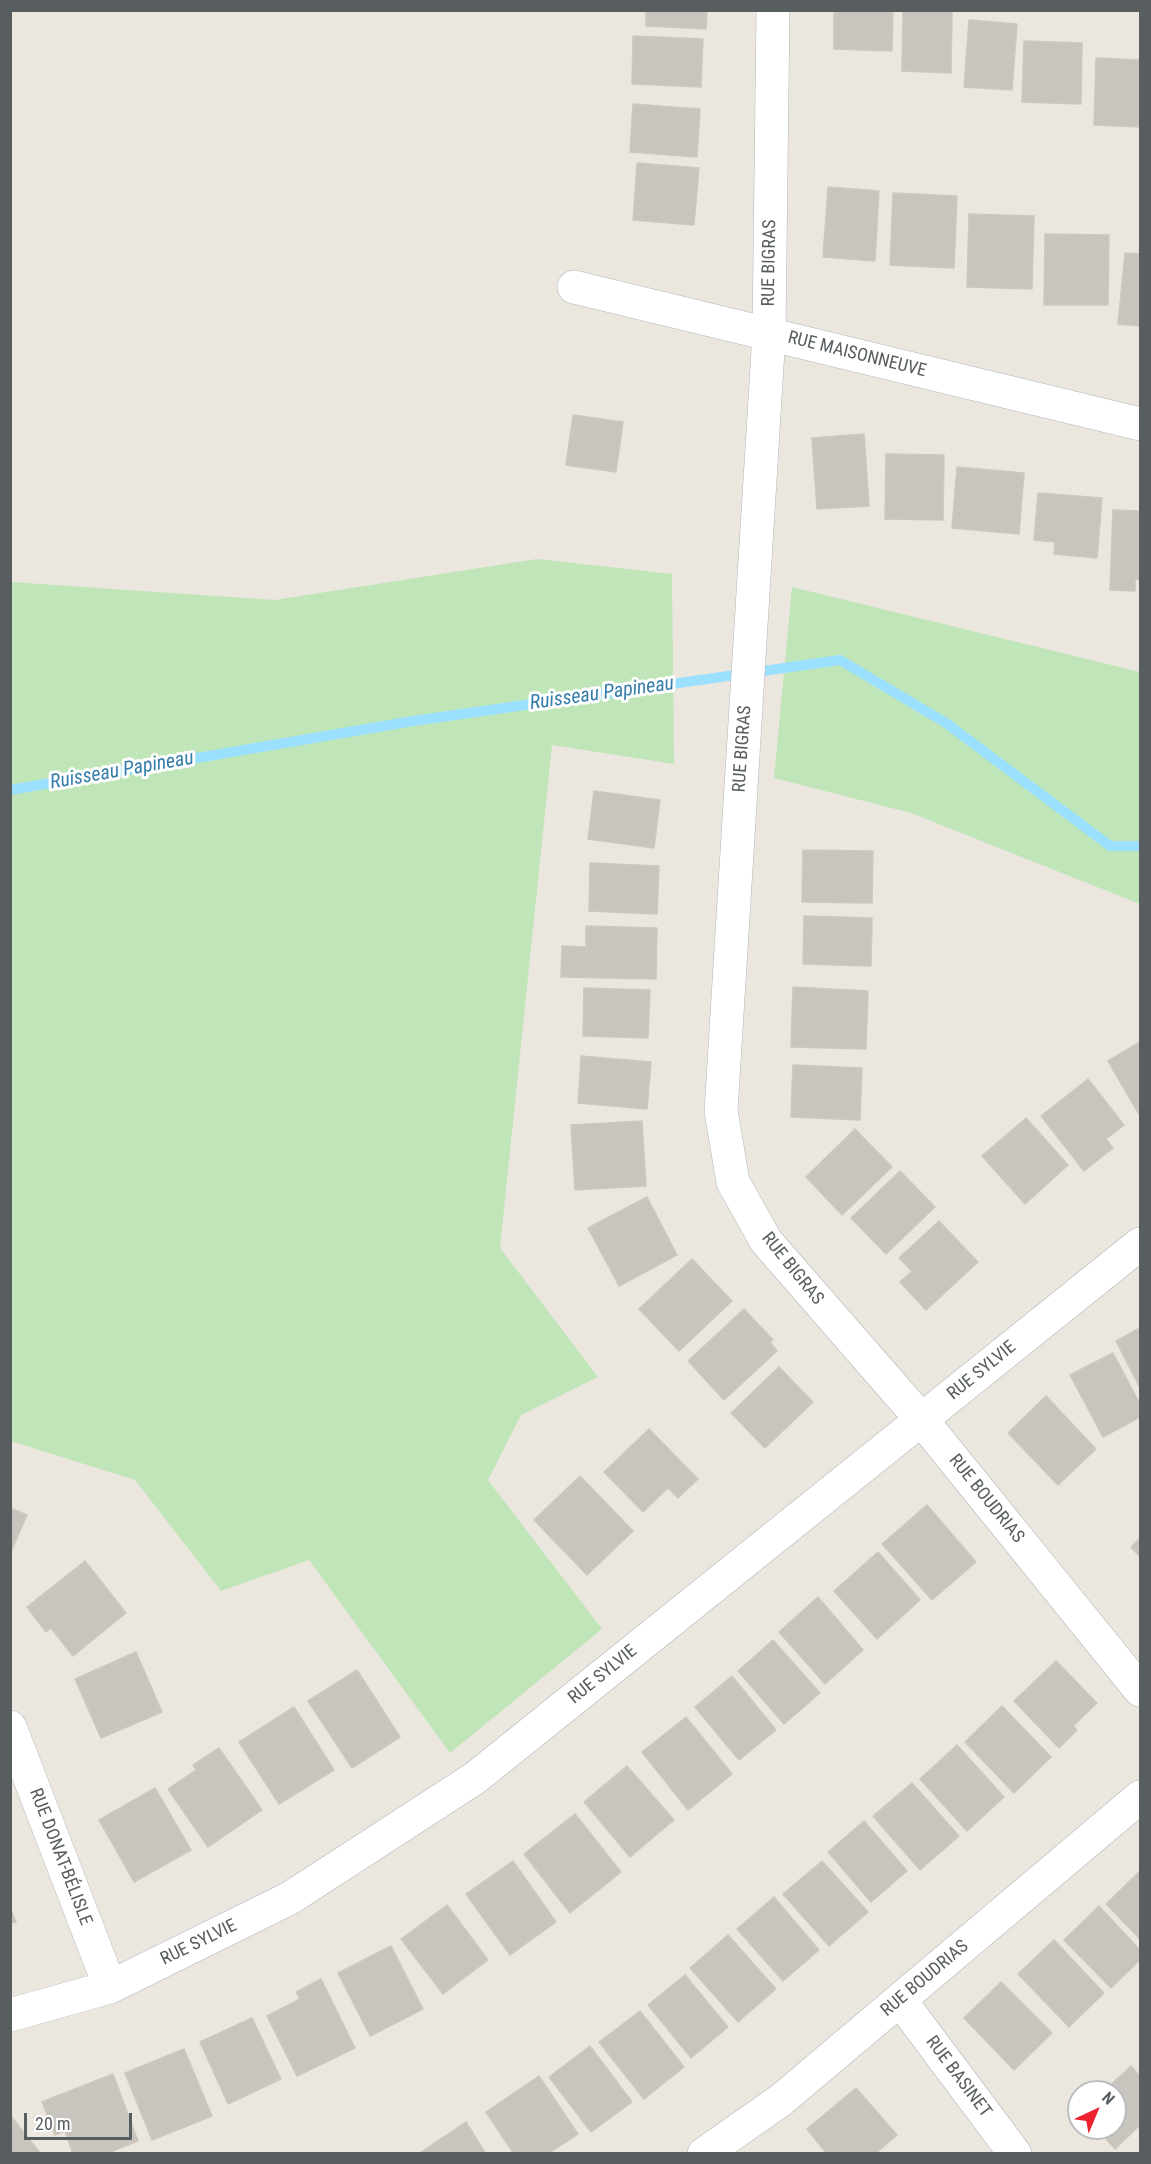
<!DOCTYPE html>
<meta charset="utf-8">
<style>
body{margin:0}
#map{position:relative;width:1151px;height:2164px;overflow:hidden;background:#ece7de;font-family:"Roboto Condensed",sans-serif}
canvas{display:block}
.frame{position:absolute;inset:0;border:12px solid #585d60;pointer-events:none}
.north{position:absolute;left:1067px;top:2080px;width:60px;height:60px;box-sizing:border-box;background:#fff;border:2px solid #bcbebf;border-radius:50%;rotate:44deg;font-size:16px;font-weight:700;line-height:24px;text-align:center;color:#585d60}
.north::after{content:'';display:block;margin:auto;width:21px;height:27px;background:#ed222e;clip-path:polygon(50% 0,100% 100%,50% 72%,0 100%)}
.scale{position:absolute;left:24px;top:2113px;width:108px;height:27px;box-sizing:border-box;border:3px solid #585d60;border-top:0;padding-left:8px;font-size:18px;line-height:21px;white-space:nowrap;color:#585d60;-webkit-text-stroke:4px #fff;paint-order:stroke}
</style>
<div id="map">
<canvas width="1151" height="2164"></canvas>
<div class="frame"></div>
<div class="north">N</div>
<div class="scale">20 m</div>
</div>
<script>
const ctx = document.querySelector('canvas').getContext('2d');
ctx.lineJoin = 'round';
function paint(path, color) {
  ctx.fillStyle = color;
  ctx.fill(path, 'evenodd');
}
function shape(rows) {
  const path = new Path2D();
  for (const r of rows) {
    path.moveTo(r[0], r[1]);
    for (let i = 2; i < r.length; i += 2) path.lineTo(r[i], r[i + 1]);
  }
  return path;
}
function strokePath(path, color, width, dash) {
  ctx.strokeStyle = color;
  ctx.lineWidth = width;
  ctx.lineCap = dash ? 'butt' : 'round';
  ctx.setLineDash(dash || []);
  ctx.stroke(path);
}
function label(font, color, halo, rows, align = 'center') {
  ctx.font = font + ' "Roboto Condensed",sans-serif';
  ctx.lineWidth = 6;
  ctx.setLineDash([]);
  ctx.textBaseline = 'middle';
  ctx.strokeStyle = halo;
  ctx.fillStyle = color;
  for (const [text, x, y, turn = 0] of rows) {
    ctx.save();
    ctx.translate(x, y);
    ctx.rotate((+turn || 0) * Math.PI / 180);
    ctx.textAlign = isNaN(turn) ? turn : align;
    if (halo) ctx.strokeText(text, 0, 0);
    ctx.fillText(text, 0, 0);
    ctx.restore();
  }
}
paint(shape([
 [537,559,672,574,674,764,552,745,500,1248,598,1377,521,1415,488,1480,602,1629,450,1753,309,1560,221,1591,135,1480,11,1441,11,582,275,600],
 [792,587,1140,672,1140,904,911,813,774,778]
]), '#bfe5b9');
strokePath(shape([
 [10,790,413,721,840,660,946,723,1110,846,1140,846]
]), '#9be1ff', 10);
const building = shape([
 [646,10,707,10,706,29,646,26,646,10],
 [834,10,893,10,892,51,834,49,834,10],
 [903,10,952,10,951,73,902,71,903,10],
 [969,20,1017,24,1012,90,964,87,969,20],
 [633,36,703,39,701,87,632,84,633,36],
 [1024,41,1082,43,1081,104,1022,102,1024,41],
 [1096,58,1140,60,1140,127,1094,125,1096,58],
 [633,104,700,109,697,157,630,152,633,104],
 [637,163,699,168,694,225,633,220,637,163],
 [828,187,879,191,875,261,823,257,828,187],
 [893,193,957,196,954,268,890,265,893,193],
 [969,214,1034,216,1032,289,967,287,969,214],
 [1045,234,1109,235,1108,305,1044,305,1045,234],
 [1125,253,1140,254,1140,326,1118,324,1125,253],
 [573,415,623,422,616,472,566,465,573,415],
 [864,434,869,506,817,509,812,438,864,434],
 [886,454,944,455,943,520,885,519,886,454],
 [957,467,1024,473,1019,534,952,528,957,467],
 [1038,493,1102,498,1097,558,1054,554,1055,542,1034,540,1038,493],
 [1113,510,1140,511,1140,580,1135,579,1135,591,1110,590,1113,510],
 [594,791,660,800,654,848,588,839,594,791],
 [803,850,873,851,872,903,802,902,803,850],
 [590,863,659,866,657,914,589,911,590,863],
 [804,916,872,918,871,966,803,964,804,916],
 [586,926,657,928,656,979,561,977,562,946,586,947,586,926],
 [793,987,868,991,866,1049,791,1047,793,987],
 [584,988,650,990,648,1038,583,1036,584,988],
 [1140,1042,1140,1116,1108,1061,1140,1042],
 [581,1056,651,1062,647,1109,578,1103,581,1056],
 [793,1065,862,1068,860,1120,791,1117,793,1065],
 [1088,1079,1124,1125,1106,1139,1113,1148,1084,1171,1041,1116,1088,1079],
 [1026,1118,1068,1165,1025,1204,982,1156,1026,1118],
 [642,1121,646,1186,575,1190,571,1125,642,1121],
 [855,1129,892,1167,842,1215,806,1177,855,1129],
 [900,1171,935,1207,886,1254,851,1218,900,1171],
 [647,1197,677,1255,619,1286,588,1228,647,1197],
 [939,1221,978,1262,926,1310,900,1282,912,1271,899,1258,939,1221],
 [692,1259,732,1301,679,1351,639,1309,692,1259],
 [744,1309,773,1340,770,1342,777,1351,724,1400,688,1361,744,1309],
 [1140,1328,1140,1388,1116,1341,1140,1328],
 [1113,1353,1140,1404,1140,1417,1103,1437,1070,1375,1113,1353],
 [779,1367,813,1402,765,1448,731,1413,779,1367],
 [1046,1396,1096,1449,1058,1485,1008,1433,1046,1396],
 [649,1429,698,1479,678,1498,668,1488,643,1512,604,1472,649,1429],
 [580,1476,633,1531,587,1575,534,1520,580,1476],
 [927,1505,976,1562,932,1600,882,1544,927,1505],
 [10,1508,27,1515,10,1554,10,1508],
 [1140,1538,1140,1557,1131,1547,1140,1538],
 [878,1552,920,1600,877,1639,834,1591,878,1552],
 [85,1561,126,1613,73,1656,51,1628,46,1632,27,1607,85,1561],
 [818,1597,863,1650,825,1684,779,1632,818,1597],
 [773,1640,820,1693,784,1724,738,1671,773,1640],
 [136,1652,162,1712,101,1738,75,1679,136,1652],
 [1056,1661,1097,1703,1073,1726,1077,1730,1059,1748,1014,1701,1056,1661],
 [357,1670,400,1737,352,1768,308,1701,357,1670],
 [732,1676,776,1730,739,1760,695,1707,732,1676],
 [1002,1706,1051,1757,1014,1793,965,1742,1002,1706],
 [294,1707,334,1770,279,1804,239,1742,294,1707],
 [686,1717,732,1774,688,1810,642,1752,686,1717],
 [957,1745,1004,1797,967,1831,920,1779,957,1745],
 [219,1748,262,1810,208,1847,168,1789,196,1770,193,1765,219,1748],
 [627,1766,674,1820,630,1857,584,1802,627,1766],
 [912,1783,959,1836,920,1870,873,1816,912,1783],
 [155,1788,191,1850,134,1882,99,1820,155,1788],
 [575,1814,621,1872,570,1913,524,1854,575,1814],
 [864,1821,907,1871,871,1902,828,1852,864,1821],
 [513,1861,556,1922,510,1955,466,1894,513,1861],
 [822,1861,868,1912,829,1946,783,1894,822,1861],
 [1140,1871,1140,1939,1106,1904,1140,1871],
 [774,1897,819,1950,783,1981,737,1929,774,1897],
 [447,1905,488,1960,443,1994,401,1939,447,1905],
 [1099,1906,1140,1950,1140,1960,1111,1988,1064,1940,1099,1906],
 [10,1907,16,1922,10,1923,10,1907],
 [728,1935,776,1989,738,2022,690,1968,728,1935],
 [1054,1940,1104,1993,1069,2027,1018,1974,1054,1940],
 [391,1946,423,2009,370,2036,338,1973,391,1946],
 [685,1975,728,2027,691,2058,648,2005,685,1975],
 [321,1979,355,2048,297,2076,267,2016,300,1999,296,1992,321,1979],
 [1001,1982,1052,2033,1014,2070,964,2018,1001,1982],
 [640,2011,684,2067,644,2099,599,2042,640,2011],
 [252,2018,281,2079,228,2104,200,2042,252,2018],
 [590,2046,632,2102,591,2132,549,2077,590,2046],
 [184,2049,212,2116,152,2140,125,2073,184,2049],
 [1131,2066,1140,2076,1140,2125,1115,2149,1096,2128,1115,2128,1115,2092,1103,2092,1131,2066],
 [113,2074,138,2141,105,2154,73,2154,65,2131,55,2135,42,2102,113,2074],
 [539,2076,578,2134,548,2154,514,2154,486,2112,539,2076],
 [856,2088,897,2135,875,2154,827,2154,807,2129,856,2088],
 [10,2115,41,2154,10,2154,10,2115],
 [466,2122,486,2154,418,2154,466,2122]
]);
paint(building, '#c8c4be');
strokePath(building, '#d0c7bd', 1.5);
const minor = shape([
 [773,10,769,334,721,1111,733,1182,766,1241,921,1419,1140,1690],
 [574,287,1140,424],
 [10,1727,110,1987],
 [900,2000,1015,2154],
 [10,2015,110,1987,290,1898,475,1778,1140,1244],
 [704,2154,781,2100,1140,1797]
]);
strokePath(minor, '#b2b6ba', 34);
strokePath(minor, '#fff', 33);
label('18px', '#585d60', '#fff', [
 ["RUE BIGRAS",770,263,-89],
 ["RUE MAISONNEUVE",857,355,14],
 ["RUE BIGRAS",743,749,-86],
 ["RUE BIGRAS",792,1269,51],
 ["RUE SYLVIE",982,1371,-39],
 ["RUE BOUDRIAS",986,1499,51],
 ["RUE SYLVIE",603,1675,-39],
 ["RUE DONAT-BÉLISLE",60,1857,69],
 ["RUE SYLVIE",199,1943,-26],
 ["RUE BOUDRIAS",925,1979,-40],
 ["RUE BASINET",958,2077,53]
]);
label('italic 20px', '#357daa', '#fff', [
 ["Ruisseau Papineau",602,694,-8],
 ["Ruisseau Papineau",122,771,-10]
]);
</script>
